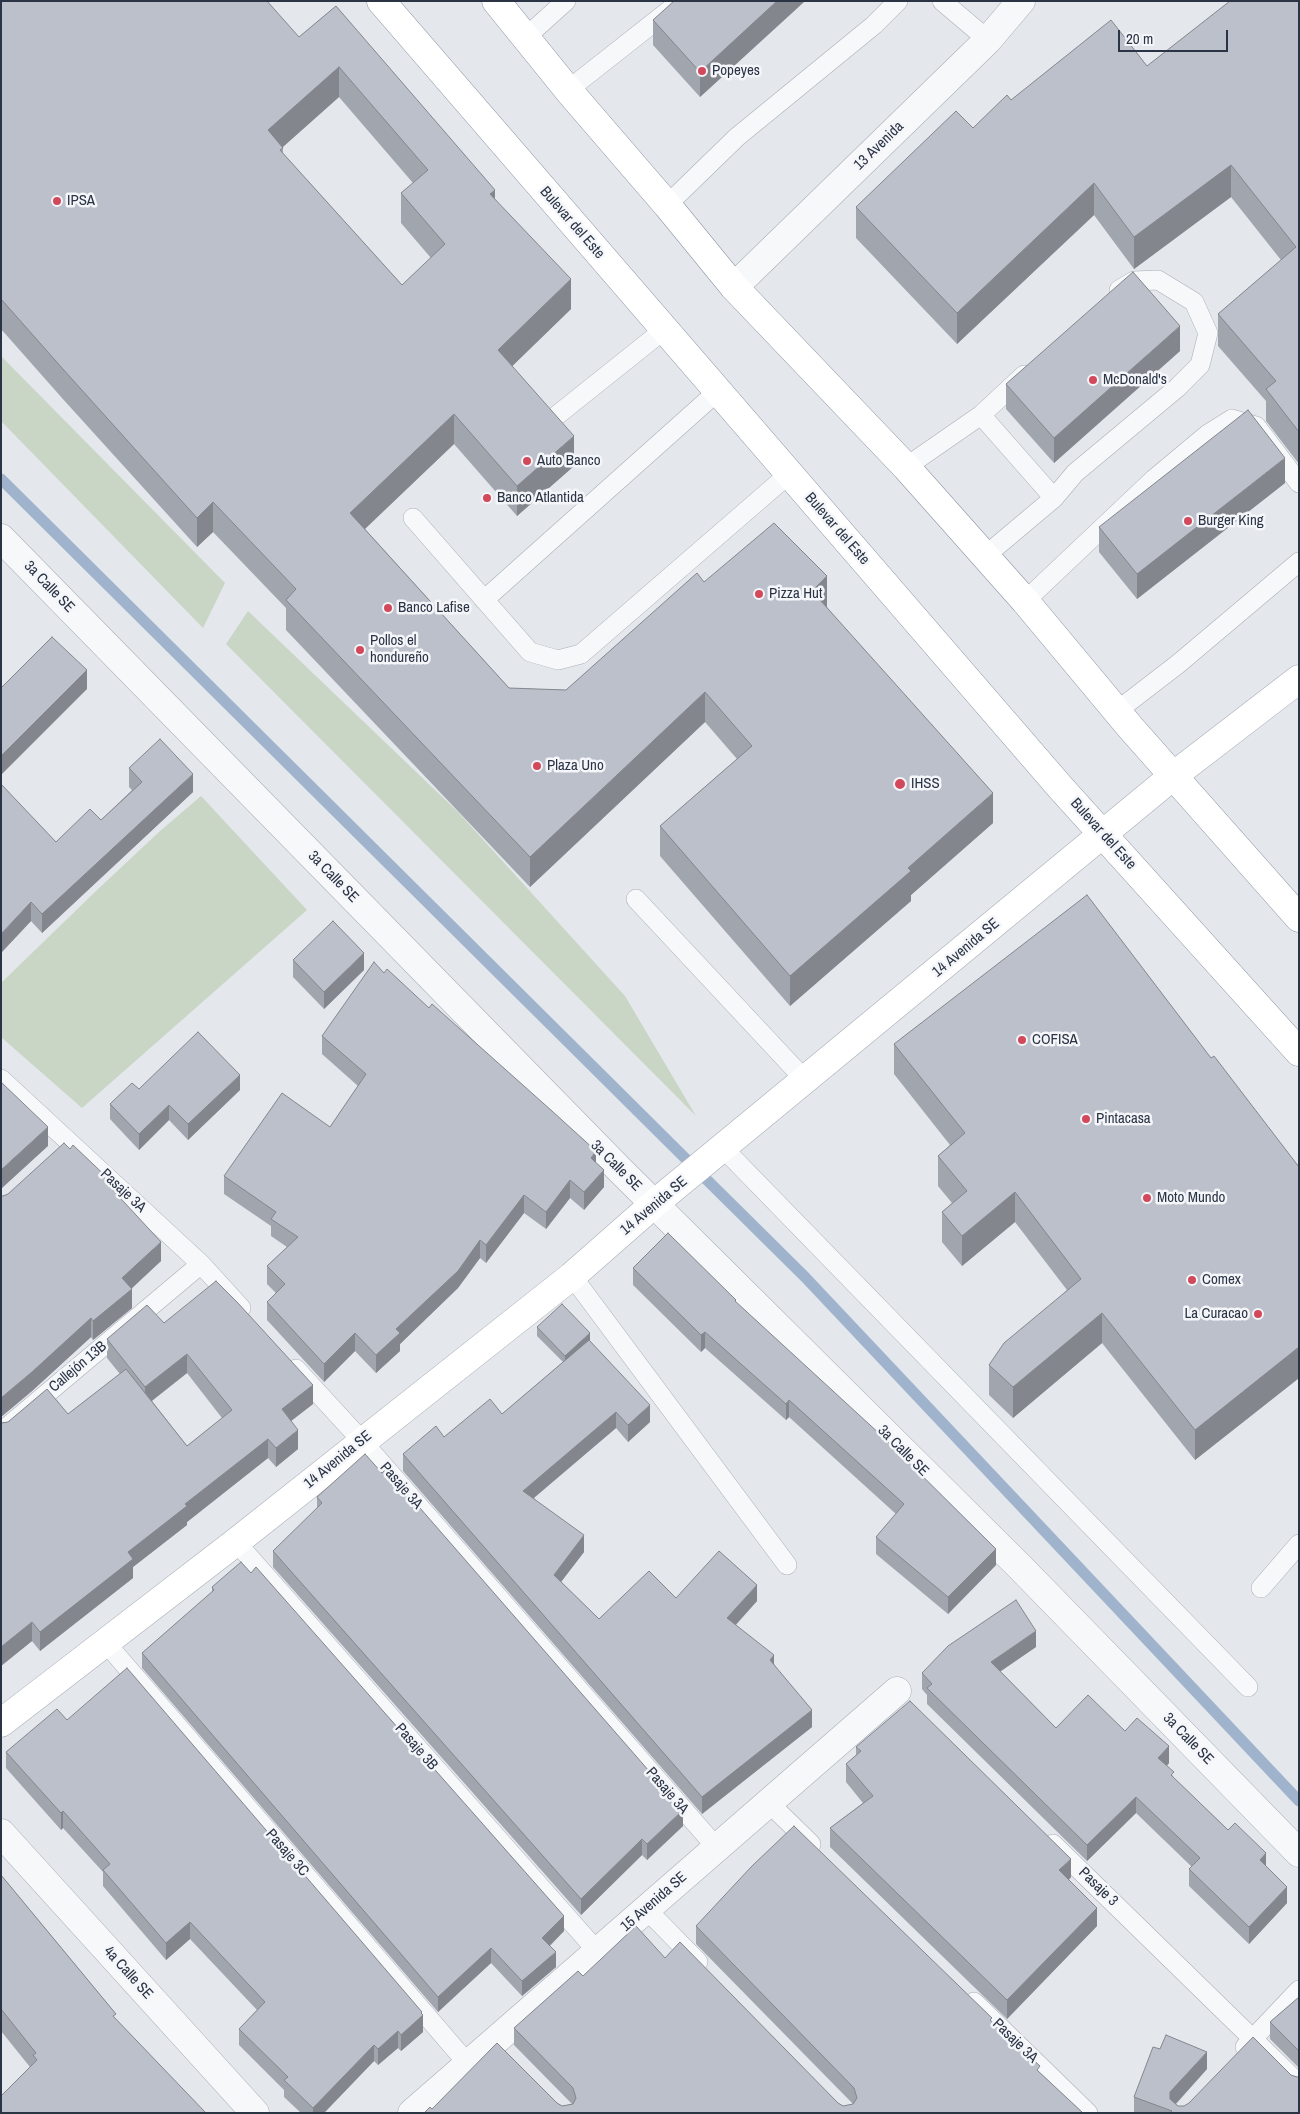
<!DOCTYPE html>
<meta charset="utf-8">
<style>
body{margin:0}
#map{position:relative;width:1300px;height:2114px;overflow:hidden;background:#e4e7ec;font-family:"Archivo Narrow",sans-serif}
canvas{display:block}
.frame{position:absolute;inset:0;border:2px solid #2b3445;pointer-events:none}
.scale{position:absolute;left:1118px;top:30px;width:110px;height:22px;box-sizing:border-box;border:2px solid #2b3445;border-top:0;padding-left:6px;font-size:15px;line-height:18px;white-space:nowrap;color:#2b3445;-webkit-text-stroke:4px #f4f6f9;paint-order:stroke}
</style>
<div id="map">
<canvas width="1300" height="2114"></canvas>
<div class="frame"></div>
<div class="scale">20 m</div>
</div>
<script>
const ctx = document.querySelector('canvas').getContext('2d');
ctx.lineJoin = 'round';
function paint(path, color) {
  ctx.fillStyle = color;
  ctx.fill(path, 'evenodd');
}
function shape(rows) {
  const path = new Path2D();
  for (const r of rows) {
    path.moveTo(r[0], r[1]);
    for (let i = 2; i < r.length; i += 2) path.lineTo(r[i], r[i + 1]);
  }
  return path;
}
function strokePath(path, color, width, dash) {
  ctx.strokeStyle = color;
  ctx.lineWidth = width;
  ctx.lineCap = dash ? 'butt' : 'round';
  ctx.setLineDash(dash || []);
  ctx.stroke(path);
}
function label(font, color, halo, rows, align = 'center') {
  ctx.font = font + ' "Archivo Narrow",sans-serif';
  ctx.lineWidth = 5;
  ctx.setLineDash([]);
  ctx.textBaseline = 'middle';
  ctx.strokeStyle = halo;
  ctx.fillStyle = color;
  for (const [text, x, y, turn = 0] of rows) {
    ctx.save();
    ctx.translate(x, y);
    ctx.rotate((+turn || 0) * Math.PI / 180);
    ctx.textAlign = isNaN(turn) ? turn : align;
    if (halo) ctx.strokeText(text, 0, 0);
    ctx.fillText(text, 0, 0);
    ctx.restore();
  }
}
paint(shape([
 [1,356,225,583,203,628,1,421],
 [248,611,458,812,625,996,696,1116,226,644],
 [201,796,307,910,82,1108,1,1037,1,983,96,891,159,832]
]), '#c9d6c5');
strokePath(shape([
 [1,479,689,1162],
 [705,1178,805,1277,1299,1801]
]), '#9fb4cc', 11);
const lane = shape([
 [942,1,988,40],
 [526,37,566,1],
 [568,90,681,1],
 [667,205,737,137,874,25,898,1],
 [981,415,1054,498],
 [556,416,665,329],
 [906,467,981,415,1024,375],
 [413,518,530,652,558,660,581,654,789,474],
 [985,556,1054,498,1075,473,1177,388,1200,365,1208,333,1194,302,1158,280,1134,281,1119,290],
 [484,600,718,391],
 [1025,601,1154,479,1208,434,1232,419,1256,426,1299,483],
 [1117,711,1178,664,1299,562],
 [636,899,806,1081],
 [1,1079,201,1264,241,1308],
 [723,1148,1248,1687],
 [572,1276,787,1565],
 [296,1369,362,1441,717,1848],
 [1,1432,201,1264],
 [236,1542,597,1951],
 [1261,1588,1299,1544],
 [106,1643,468,2064],
 [769,1803,811,1844],
 [1053,1844,1299,2084],
 [646,1909,698,1962],
 [974,2002,1088,2113],
 [1245,2047,1299,1990]
]);
const street = shape([
 [734,287,988,40,1021,1],
 [1,538,621,1171,1021,1568,1299,1853],
 [1,1833,255,2113],
 [412,2113,897,1691]
]);
const secondary = shape([
 [1,1723,236,1542,572,1276,654,1204,1173,776,1299,679]
]);
const highway = shape([
 [381,1,1060,787,1299,1052],
 [496,1,568,90,667,205,734,287,906,467,1025,601,1130,727,1299,918]
]);
strokePath(lane, '#a9aeb7', 20);
strokePath(street, '#a9aeb7', 29);
strokePath(secondary, '#a9aeb7', 29);
strokePath(highway, '#8b94a3', 29);
strokePath(lane, '#f7f8fa', 19);
strokePath(street, '#f7f8fa', 28);
strokePath(secondary, '#fff', 28);
strokePath(highway, '#fff', 28);
paint(shape([
 [1,1,299,37,336,6,495,199,571,309,512,366,574,466,517,516,454,444,365,529,509,688,566,690,704,582,827,606,827,607,993,823,911,895,911,901,790,1006,660,856,660,826,737,759,705,722,530,887,286,630,286,608,213,532,197,547,62,398,1,329],
 [339,97,413,183,401,193,401,223,431,258,402,285,283,154,283,147],
 [805,1,700,97,653,45,653,20],
 [1299,1,1299,464,1266,421,1266,401,1218,346,1218,314,1281,260,1231,197,1134,269,1094,215,957,344,856,238,856,207,973,128,1011,100,1147,66],
 [1180,351,1054,463,1006,409,1006,384],
 [1285,483,1137,599,1099,552,1099,527],
 [129,768,193,792,42,933,31,921,1,953,56,842,101,820,132,790,129,787],
 [293,960,364,970,324,1009,293,977],
 [384,973,596,1163,604,1187,584,1210,570,1198,546,1229,524,1213,486,1263,480,1258,458,1288,400,1344,400,1351,376,1373,355,1351,324,1382,267,1320,267,1302,276,1293,267,1284,267,1266,287,1247,271,1236,271,1226,224,1194,224,1176,330,1127,358,1086,322,1054,322,1036],
 [894,1044,1211,1058,1299,1167,1299,1378,1195,1460,1102,1343,1013,1418,989,1395,989,1365,1067,1290,1015,1222,962,1266,942,1242,942,1212,952,1203,938,1186,938,1156,950,1145,894,1074],
 [139,1089,240,1090,188,1140,169,1120,139,1150,110,1119,110,1104],
 [115,1192,161,1261,131,1288,132,1308,93,1340,91,1337,32,1391,1,1417,1,1196],
 [633,1268,736,1303,996,1565,948,1614,876,1554,876,1537,896,1514,789,1417,786,1420,705,1348,701,1352,633,1285],
 [164,1323,313,1404,291,1421,298,1449,276,1467,268,1458,187,1522,187,1525,133,1567,133,1578,40,1651,32,1641,1,1666,1,1423,68,1414,120,1374,107,1358,107,1339],
 [187,1373,222,1418,187,1446,152,1401],
 [537,1327,590,1341,650,1422,628,1442,616,1428,534,1498,584,1552,561,1582,599,1619,676,1598,757,1601,736,1625,774,1664,812,1727,702,1814,403,1471,403,1454,502,1414,563,1362,537,1336],
 [317,1497,683,1826,647,1860,642,1855,581,1915,273,1567,273,1551,317,1509],
 [212,1587,564,1931,550,1946,556,1967,522,1996,491,1963,438,2012,142,1668,142,1653,212,1592],
 [1036,1647,1000,1671,1056,1728,1125,1731,1169,1763,1167,1766,1174,1778,1266,1866,1287,1903,1249,1944,1189,1886,1189,1869,1192,1867,1136,1813,1087,1861,927,1704,927,1695,922,1689,922,1673],
 [67,1720,422,2014,423,2032,401,2051,398,2048,378,2065,374,2061,324,2113,301,2113,284,2097,284,2090,239,2045,239,2029,257,2010,190,1939,166,1960,103,1886,103,1872,63,1828,61,1830,6,1768,6,1752],
 [856,1747,1071,1877,1069,1880,1097,1926,1007,2019,830,1847,830,1828,863,1803,846,1782,846,1764,856,1755],
 [1,1875,116,2014,30,2067,1,2031],
 [696,1926,992,2022,1040,2073,1083,2113,432,2109,557,2103,562,2106,572,2104,514,2045,514,2028,583,1976,665,1958,838,2103,843,2106,853,2104,696,1944],
 [1299,1997,1299,2068,1270,2039,1270,2022],
 [1207,2069,1176,2104,1178,2106,1184,2106,1291,2075,1297,2077,1299,2113,1134,2113,1134,2097]
]), '#a1a5ae');
paint(shape([
 [777,1,805,1,700,97,700,72],
 [339,67,339,97,268,160,268,130],
 [1231,165,1231,197,1134,269,1134,237],
 [1094,183,1094,215,957,344,957,313],
 [495,190,495,220,490,194],
 [571,279,571,309,498,380,498,350],
 [1180,326,1180,351,1054,463,1054,438],
 [454,414,454,444,350,543,350,513],
 [574,436,574,466,517,516,517,486],
 [1285,458,1285,483,1137,599,1137,574],
 [213,502,213,532,197,547,197,518],
 [827,576,827,606,812,620,812,591],
 [87,670,87,689,1,775,1,756],
 [705,692,705,722,530,887,530,857],
 [193,774,193,792,42,933,42,914],
 [993,793,993,823,911,895,911,901,790,1006,790,976,908,868],
 [31,902,31,921,1,953,1,934],
 [364,953,364,970,324,1009,324,992],
 [240,1075,240,1090,188,1140,188,1124],
 [169,1105,169,1120,139,1150,139,1134],
 [48,1127,48,1146,1,1189,1,1170],
 [596,1151,596,1169,591,1158],
 [604,1170,604,1187,584,1210,584,1192],
 [570,1180,570,1198,546,1229,546,1212],
 [1015,1192,1015,1222,962,1266,962,1236],
 [524,1195,524,1213,486,1263,486,1245],
 [480,1240,480,1258,458,1288,400,1344,400,1351,376,1373,376,1355,396,1329],
 [161,1242,161,1261,128,1292,132,1289,132,1308,93,1340,93,1321,122,1278],
 [1102,1313,1102,1343,1013,1418,1013,1387],
 [91,1318,91,1337,32,1391,1,1417,1,1398],
 [705,1332,705,1348,701,1352,701,1335],
 [355,1333,355,1351,324,1382,324,1364],
 [590,1333,590,1342,565,1365,565,1356],
 [1299,1347,1299,1378,1195,1460,1195,1430],
 [187,1354,187,1373,145,1406,145,1387],
 [313,1385,313,1404,282,1428,282,1409],
 [789,1400,789,1417,786,1420,786,1404],
 [650,1405,650,1422,628,1442,628,1425],
 [616,1412,616,1428,523,1507,523,1491],
 [298,1430,298,1449,276,1467,276,1448],
 [268,1439,268,1458,187,1522,187,1525,133,1567,133,1578,40,1651,40,1632,128,1552,185,1504],
 [584,1535,584,1552,554,1591,554,1575],
 [996,1549,996,1565,948,1614,948,1597],
 [757,1585,757,1601,727,1634,727,1618],
 [32,1622,32,1641,1,1666,1,1647],
 [1036,1631,1036,1647,991,1678,991,1662],
 [774,1655,774,1672,770,1660],
 [812,1710,812,1727,702,1814,702,1797],
 [1169,1746,1169,1763,1158,1774,1158,1758],
 [1136,1797,1136,1813,1087,1861,1087,1845],
 [683,1810,683,1826,647,1860,647,1844],
 [63,1811,63,1828,61,1830,61,1813],
 [642,1839,642,1855,581,1915,581,1899],
 [1266,1853,1266,1869,1260,1860],
 [1071,1859,1071,1877,1059,1889,1059,1870],
 [1287,1887,1287,1903,1249,1944,1249,1927],
 [1097,1908,1097,1926,1007,2019,1007,2000],
 [564,1916,564,1931,542,1953,542,1938],
 [190,1922,190,1939,166,1960,166,1943],
 [491,1948,491,1963,438,2012,438,1997],
 [556,1952,556,1967,522,1996,522,1981],
 [422,2012,422,2016,423,2015,423,2032,401,2051,401,2035],
 [398,2031,398,2048,378,2065,378,2049],
 [374,2045,374,2061,324,2113,313,2113,313,2108],
 [1207,2052,1207,2069,1170,2110,1170,2092]
]), '#83868d');
const building = shape([
 [1,1,267,1,299,37,336,6,495,190,490,194,571,279,498,350,574,436,517,486,454,414,350,513,509,688,566,690,697,573,704,582,774,523,827,576,812,591,993,793,908,868,911,871,790,976,660,826,752,746,705,692,530,857,286,600,296,589,213,502,197,518,62,368,1,299,1,1],
 [339,67,428,170,401,193,445,244,402,285,280,150,283,148,268,130,339,67],
 [674,1,777,1,700,72,653,20,674,1],
 [1230,1,1299,1,1299,432,1266,389,1276,381,1218,314,1296,247,1231,165,1134,237,1094,183,957,313,856,207,956,111,973,128,1007,95,1011,100,1111,20,1147,66,1230,1],
 [1133,272,1180,326,1054,438,1006,384,1133,272],
 [1248,410,1285,458,1137,574,1099,527,1248,410],
 [52,637,87,670,1,756,1,688,52,637],
 [160,739,193,774,42,914,31,902,1,934,1,784,56,842,90,809,101,820,142,782,129,768,160,739],
 [1087,895,1211,1058,1214,1056,1299,1167,1299,1347,1195,1430,1102,1313,1013,1387,989,1365,1004,1343,1081,1279,1015,1192,962,1236,942,1212,967,1191,938,1156,965,1133,894,1044,1087,895],
 [333,921,364,953,324,992,293,960,333,921],
 [374,962,384,973,387,969,429,1008,432,1004,552,1111,596,1151,591,1158,604,1170,584,1192,570,1180,546,1212,524,1195,486,1245,480,1240,458,1271,396,1329,400,1333,376,1355,355,1333,324,1364,267,1302,285,1284,267,1266,298,1237,271,1219,276,1212,224,1176,282,1093,330,1127,366,1074,322,1036,374,962],
 [198,1032,240,1075,188,1124,169,1105,139,1134,110,1104,132,1083,139,1089,198,1032],
 [1,1082,48,1127,1,1170,1,1082],
 [64,1143,70,1149,73,1145,115,1185,112,1189,161,1242,122,1278,132,1289,93,1321,91,1318,32,1372,1,1398,1,1196,3,1196,8,1194,64,1143],
 [668,1233,736,1300,735,1301,882,1436,996,1549,948,1597,876,1537,904,1504,789,1400,786,1404,705,1332,701,1335,633,1268,668,1233],
 [216,1281,237,1302,313,1385,282,1409,298,1430,276,1448,268,1439,185,1504,187,1506,128,1552,133,1559,40,1632,32,1622,1,1647,1,1423,8,1422,47,1389,68,1414,126,1369,187,1446,232,1410,187,1354,145,1387,107,1339,147,1305,164,1323,216,1281],
 [562,1304,590,1333,565,1356,537,1327,562,1304],
 [589,1340,650,1405,628,1425,616,1412,523,1491,584,1535,554,1575,599,1619,649,1571,676,1598,719,1551,757,1585,727,1618,774,1655,770,1660,812,1710,702,1797,403,1454,436,1426,444,1437,490,1399,502,1414,589,1340],
 [365,1454,382,1473,386,1469,683,1810,647,1844,642,1839,581,1899,273,1551,322,1503,317,1497,365,1454],
 [241,1562,251,1573,256,1567,564,1916,542,1938,556,1952,522,1981,491,1948,438,1997,142,1653,214,1590,212,1587,241,1562],
 [1016,1600,1036,1631,991,1662,1056,1728,1088,1695,1125,1731,1137,1718,1169,1746,1158,1758,1174,1772,1171,1775,1228,1830,1235,1823,1266,1853,1260,1860,1287,1887,1249,1927,1189,1869,1200,1858,1136,1797,1087,1845,927,1688,932,1684,922,1673,948,1646,1016,1600],
 [127,1668,422,2012,421,2013,423,2015,401,2035,398,2031,378,2049,374,2045,313,2108,284,2080,288,2077,239,2029,265,2002,190,1922,166,1943,103,1870,110,1864,63,1811,61,1813,6,1752,57,1709,67,1720,127,1668],
 [910,1701,1071,1859,1059,1870,1097,1908,1007,2000,830,1828,873,1796,846,1764,861,1751,856,1747,910,1701],
 [794,1826,992,2018,990,2020,1040,2066,1037,2070,1083,2113,424,2113,430,2107,432,2109,497,2043,557,2103,562,2106,573,2104,576,2098,573,2088,514,2028,578,1971,583,1976,636,1926,665,1958,680,1942,838,2103,843,2106,853,2104,857,2098,854,2088,696,1926,752,1866,794,1826],
 [1,1875,116,2014,113,2016,206,2113,1,2113,1,2096,37,2060,33,2055,36,2053,1,2009,1,1875],
 [1299,1997,1299,2051,1270,2022,1299,1997],
 [1166,2035,1207,2052,1170,2092,1170,2099,1178,2106,1184,2106,1189,2103,1253,2037,1291,2075,1297,2077,1299,2077,1299,2113,1170,2113,1172,2111,1134,2097,1153,2047,1160,2049,1166,2035]
]);
paint(building, '#bbc0ca');
strokePath(building, '#83868d', 1);
for (const [x, y, r, color] of [
 [702,71,5,"#d1495b"],
 [57,201,5,"#d1495b"],
 [1093,380,5,"#d1495b"],
 [527,461,5,"#d1495b"],
 [487,498,5,"#d1495b"],
 [1188,521,5,"#d1495b"],
 [759,594,5,"#d1495b"],
 [388,608,5,"#d1495b"],
 [360,650,5,"#d1495b"],
 [537,766,5,"#d1495b"],
 [900,784,6,"#d1495b"],
 [1022,1040,5,"#d1495b"],
 [1086,1119,5,"#d1495b"],
 [1147,1198,5,"#d1495b"],
 [1192,1280,5,"#d1495b"],
 [1258,1314,5,"#d1495b"]
]) {
  const dot = new Path2D();
  dot.arc(x, y, r, 0, 2 * Math.PI);
  ctx.fillStyle = color;
  ctx.fill(dot);
  strokePath(dot, '#f4f6f9', 2);
}
label('15px', '#2b3445', '#f4f6f9', [
 ["Popeyes",712,71],
 ["IPSA",67,201],
 ["McDonald's",1103,380],
 ["Auto Banco",537,461],
 ["Banco Atlantida",497,498],
 ["Burger King",1198,521],
 ["Pizza Hut",769,594],
 ["Banco Lafise",398,608],
 ["Pollos el",370,641],
 ["hondureño",370,658],
 ["Plaza Uno",547,766],
 ["IHSS",911,784],
 ["COFISA",1032,1040],
 ["Pintacasa",1096,1119],
 ["Moto Mundo",1157,1198],
 ["Comex",1202,1280],
 ["La Curacao",1248,1314,"right"]
], 'left');
label('15px', '#2b3445', '#f4f6f9', [
 ["13 Avenida",879,146,-44],
 ["Bulevar del Este",572,223,49],
 ["Bulevar del Este",837,529,49],
 ["3a Calle SE",49,587,46],
 ["Bulevar del Este",1103,834,48],
 ["3a Calle SE",333,877,46],
 ["14 Avenida SE",966,948,-40],
 ["3a Calle SE",616,1166,45],
 ["Pasaje 3A",123,1191,43],
 ["14 Avenida SE",654,1206,-40],
 ["Callejón 13B",78,1367,-40],
 ["3a Calle SE",903,1451,45],
 ["14 Avenida SE",338,1460,-39],
 ["Pasaje 3A",401,1486,49],
 ["3a Calle SE",1188,1739,46],
 ["Pasaje 3B",416,1747,49],
 ["Pasaje 3A",667,1791,49],
 ["Pasaje 3C",287,1853,49],
 ["Pasaje 3",1098,1887,44],
 ["15 Avenida SE",654,1902,-41],
 ["4a Calle SE",128,1973,48],
 ["Pasaje 3A",1015,2041,44]
]);
</script>
